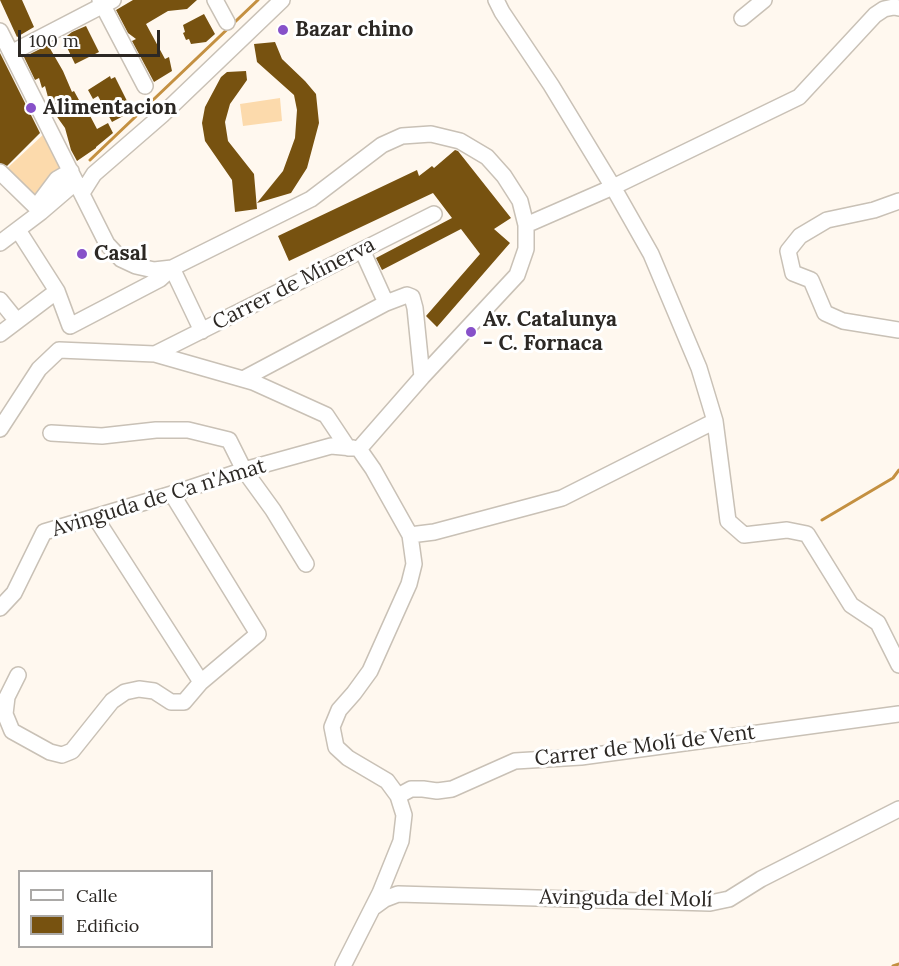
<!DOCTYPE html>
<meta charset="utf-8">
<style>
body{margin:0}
#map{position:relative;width:899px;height:966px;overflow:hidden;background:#fff8ef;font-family:Lora,serif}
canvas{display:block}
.legend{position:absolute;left:18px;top:870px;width:195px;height:78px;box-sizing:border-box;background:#fff;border:2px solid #aba9a7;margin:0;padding:8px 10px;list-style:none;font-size:18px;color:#2c2824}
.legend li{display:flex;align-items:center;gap:12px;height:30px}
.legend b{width:30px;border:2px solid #aba9a7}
.scale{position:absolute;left:18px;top:30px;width:142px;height:27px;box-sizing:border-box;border:3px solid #2c2824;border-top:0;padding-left:8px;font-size:18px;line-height:21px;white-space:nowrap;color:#2c2824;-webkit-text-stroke:4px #fff;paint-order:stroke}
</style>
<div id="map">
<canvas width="899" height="966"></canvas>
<ul class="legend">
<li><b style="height:8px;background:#fff"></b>Calle</li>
<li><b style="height:16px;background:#775210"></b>Edificio</li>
</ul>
<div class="scale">100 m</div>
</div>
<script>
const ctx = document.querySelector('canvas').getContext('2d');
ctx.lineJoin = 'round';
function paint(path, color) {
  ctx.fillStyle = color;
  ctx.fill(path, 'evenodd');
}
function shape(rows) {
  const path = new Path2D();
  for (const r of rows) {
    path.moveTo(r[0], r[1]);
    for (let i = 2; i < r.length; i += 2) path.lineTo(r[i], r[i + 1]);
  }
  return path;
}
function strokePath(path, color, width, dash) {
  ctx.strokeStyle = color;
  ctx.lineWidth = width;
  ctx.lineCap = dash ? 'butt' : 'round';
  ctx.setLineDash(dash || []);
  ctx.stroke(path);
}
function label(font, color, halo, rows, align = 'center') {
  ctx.font = font + ' Lora,serif';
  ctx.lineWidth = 6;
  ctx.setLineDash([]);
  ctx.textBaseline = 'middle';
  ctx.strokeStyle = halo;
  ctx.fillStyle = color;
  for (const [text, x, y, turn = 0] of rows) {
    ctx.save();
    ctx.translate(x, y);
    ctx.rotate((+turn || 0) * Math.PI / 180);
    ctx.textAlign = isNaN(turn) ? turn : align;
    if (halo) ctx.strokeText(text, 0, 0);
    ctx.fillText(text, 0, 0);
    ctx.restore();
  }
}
paint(shape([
 [280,98,282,121,243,126,240,104],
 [45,133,61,168,34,202,2,173]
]), '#fcdaac');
strokePath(shape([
 [90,160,258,0],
 [822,520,893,478,899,470],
 [893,966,899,964]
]), '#c49041', 3);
paint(shape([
 [0,0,22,0,34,27,17,37],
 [133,0,197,0,187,9,168,11,146,24,165,59,169,57,172,71,154,82,132,41,136,39,128,33,116,10],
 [204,14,215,34,206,42,191,44,189,39,186,40,183,33,185,32,183,25],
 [86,26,99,52,75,64,63,39,72,32],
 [275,42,282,59,305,81,316,94,319,123,307,168,291,193,257,203,283,171,295,138,297,110,294,95,257,62,254,44],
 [48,45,63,71,72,92,74,91,85,111,87,110,97,129,108,123,113,133,96,147,96,148,77,161,71,150,65,128,55,114,49,101,45,86,42,88,39,78,35,80,24,57],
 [0,53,40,133,7,166,0,163],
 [246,71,247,80,230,104,225,122,228,141,254,174,257,209,235,212,232,180,205,141,202,123,205,107,221,77,227,72],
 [110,76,111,79,115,77,127,101,129,100,132,110,125,115,112,122,98,96,93,99,88,90],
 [455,150,458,151,511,218,494,229,510,243,437,327,426,316,480,254,461,229,382,270,376,258,452,218,433,193,289,261,278,236,417,170,419,176,432,166,434,168]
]), '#775210');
const minor = shape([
 [100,0,145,86],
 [215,0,227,22],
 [496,0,502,12,551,85,613,187,651,254,699,368,715,421,728,521,744,535,787,530,807,534,851,605,878,623,899,665],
 [742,18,764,0],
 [0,31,107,244,121,259,136,266,154,270,172,268,311,199,382,145,402,136,431,134,460,141,487,157,504,176,520,201,526,225,526,249,517,275,422,377,359,449],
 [11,53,113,0],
 [0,172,41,212],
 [82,193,94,174,162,115,282,0],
 [899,201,874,210,827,220,800,236,788,251,793,273,811,280,825,313,843,321,899,330],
 [41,212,39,203,57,179,71,171],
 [526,225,613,187,799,97,875,15,884,9,894,7,899,8],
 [18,230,57,291,70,326,160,279,172,268,202,331],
 [0,243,41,212,76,182],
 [362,250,386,303],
 [0,300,17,321],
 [0,334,57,291],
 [155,354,434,214],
 [243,379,386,303,407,295,412,297,415,308,422,377],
 [0,429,39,369,59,350,155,354,253,382,326,415,348,448],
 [51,433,102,436,156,430,188,430,229,440,244,470,273,510,306,564],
 [95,517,201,682],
 [410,535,434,532,562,498,715,421],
 [0,608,14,593,44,532,172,494,244,470,331,446,353,448],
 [18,675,7,697,5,714,12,731,50,752,62,755,72,751,112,701,125,692,139,689,154,691,171,702,184,702,201,682,258,634,172,494],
 [398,796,411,789,423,789,437,791,452,789,515,761,581,757,899,714],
 [374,907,385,899,398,894,710,903,729,899,761,879,899,809],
 [343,966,380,893,401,841,404,815,398,796,387,781,348,758,336,747,332,727,339,710,354,693,370,671,409,584,414,564,410,535,373,469,359,449]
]);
strokePath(minor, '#c9c1b6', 18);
strokePath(minor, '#fff', 15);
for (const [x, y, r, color] of [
 [283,30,6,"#8751c9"],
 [31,108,6,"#8751c9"],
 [82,254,6,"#8751c9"],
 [471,332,6,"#8751c9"]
]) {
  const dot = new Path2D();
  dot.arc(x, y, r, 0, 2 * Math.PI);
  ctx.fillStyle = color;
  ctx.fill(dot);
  strokePath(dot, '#fff', 2);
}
label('bold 21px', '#2c2824', '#fff', [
 ["Bazar chino",295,30],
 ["Alimentacion",43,108],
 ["Casal",94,254],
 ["Av. Catalunya",483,320],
 ["- C. Fornaca",483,344]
], 'left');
label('21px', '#2c2824', '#fff', [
 ["Carrer de Minerva",294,284,-27],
 ["Avinguda de Ca n'Amat",159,498,-17],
 ["Carrer de Molí de Vent",645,746,-7],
 ["Avinguda del Molí",626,899,1]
]);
</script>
